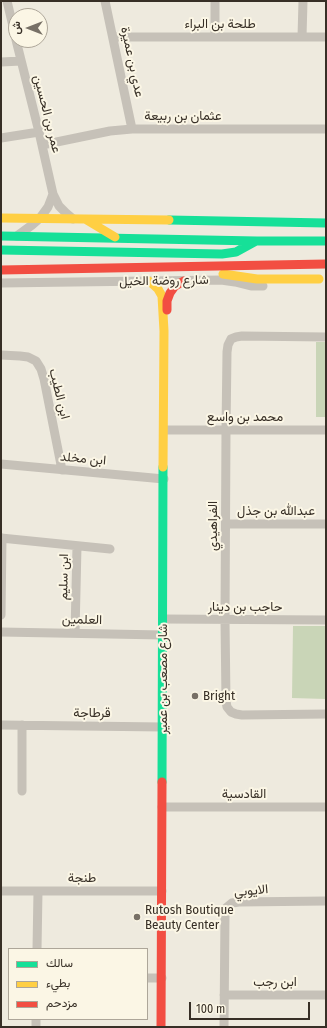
<!DOCTYPE html>
<meta charset="utf-8">
<style>
body{margin:0}
#map{position:relative;width:327px;height:1028px;overflow:hidden;background:#eeeade;font-family:"Fira Sans Condensed",Vazirmatn,sans-serif}
canvas{display:block}
.frame{position:absolute;inset:0;border:2px solid #372f26;pointer-events:none}
.legend{position:absolute;left:8px;top:948px;width:140px;height:72px;box-sizing:border-box;background:#fbf6e5;border:1px solid #ada699;margin:0;padding:5px 7px;list-style:none;font-size:12px;color:#372f26}
.legend li{display:flex;align-items:center;gap:8px;height:20px}
.legend b{width:20px;border:1px solid #ada699}
.north{position:absolute;left:8px;top:8px;width:40px;height:40px;box-sizing:border-box;background:#fbf6e5;border:1px solid #ada699;border-radius:50%;rotate:270deg;font-size:11px;font-weight:700;line-height:16px;text-align:center;color:#372f26}
.north::after{content:'';display:block;margin:auto;width:14px;height:18px;background:#777066;clip-path:polygon(50% 0,100% 100%,50% 72%,0 100%)}
.scale{position:absolute;left:189px;top:1002px;width:121px;height:18px;box-sizing:border-box;border:2px solid #372f26;border-top:0;padding-left:5px;font-size:12px;line-height:14px;white-space:nowrap;color:#372f26;-webkit-text-stroke:3px #fbf6e5;paint-order:stroke}
</style>
<div id="map">
<canvas width="327" height="1028"></canvas>
<div class="frame"></div>
<ul class="legend">
<li><b style="height:5px;background:#16e098"></b>سالك</li>
<li><b style="height:5px;background:#ffcf43"></b>بطيء</li>
<li><b style="height:5px;background:#f24e42"></b>مزدحم</li>
</ul>
<div class="north">ش</div>
<div class="scale">100 m</div>
</div>
<script>
const ctx = document.querySelector('canvas').getContext('2d');
ctx.lineJoin = 'round';
function paint(path, color) {
  ctx.fillStyle = color;
  ctx.fill(path, 'evenodd');
}
function shape(rows) {
  const path = new Path2D();
  for (const r of rows) {
    path.moveTo(r[0], r[1]);
    for (let i = 2; i < r.length; i += 2) path.lineTo(r[i], r[i + 1]);
  }
  return path;
}
function strokePath(path, color, width, dash) {
  ctx.strokeStyle = color;
  ctx.lineWidth = width;
  ctx.lineCap = dash ? 'butt' : 'round';
  ctx.setLineDash(dash || []);
  ctx.stroke(path);
}
function label(font, color, halo, rows, align = 'center') {
  ctx.font = font + ' "Fira Sans Condensed",Vazirmatn,sans-serif';
  ctx.lineWidth = 4;
  ctx.setLineDash([]);
  ctx.textBaseline = 'middle';
  ctx.strokeStyle = halo;
  ctx.fillStyle = color;
  for (const [text, x, y, turn = 0] of rows) {
    ctx.save();
    ctx.translate(x, y);
    ctx.rotate((+turn || 0) * Math.PI / 180);
    ctx.textAlign = isNaN(turn) ? turn : align;
    if (halo) ctx.strokeText(text, 0, 0);
    ctx.fillText(text, 0, 0);
    ctx.restore();
  }
}
paint(shape([
 [316,342,326,342,326,417,316,417],
 [293,626,326,626,326,699,292,698]
]), '#c9d5b7');
strokePath(shape([
 [7,1,16,39],
 [105,1,132,129],
 [215,1,215,36],
 [114,37,326,37],
 [302,37,303,1],
 [16,40,39,132,53,194,59,206,66,213,73,219],
 [1,62,21,61],
 [1,138,39,132],
 [42,145,110,131,132,129,326,129],
 [17,236,32,225,40,218,48,207,53,194],
 [1,283,221,280,235,282,251,286,263,286],
 [326,337,242,336,236,337,231,339,228,345,227,352,226,430,225,620,226,701,227,707,231,712,236,714,242,715,326,714],
 [1,355,20,356,28,357,36,361,41,369,44,379,62,470],
 [164,430,326,430],
 [1,464,164,479],
 [226,524,326,524],
 [1,538,110,549],
 [1,615,2,538],
 [163,619,326,620],
 [1,632,163,635],
 [75,633,77,546],
 [1,725,163,727],
 [22,791,22,725],
 [162,807,326,807],
 [1,891,162,891],
 [37,949,38,891],
 [147,978,162,978],
 [224,995,326,995],
 [36,1027,36,1019],
 [224,1027,225,914,226,908,232,903,239,902,326,901]
]), '#c6c1b8', 9);
strokePath(shape([
 [169,220,326,223],
 [1,236,257,241,326,241],
 [1,250,222,254,236,252,256,241],
 [162,782,163,467]
]), '#16e098', 9);
strokePath(shape([
 [1,218,169,220],
 [85,219,115,237],
 [223,274,257,279,319,279],
 [149,281,158,289,162,296,164,331,163,467]
]), '#ffcf43', 9);
strokePath(shape([
 [1,270,326,264],
 [167,310,167,301,170,293,175,286,184,281],
 [161,1027,162,782]
]), '#f24e42', 9);
for (const [x, y, r, color] of [
 [195,696,4,"#777066"],
 [137,917,4,"#777066"]
]) {
  const dot = new Path2D();
  dot.arc(x, y, r, 0, 2 * Math.PI);
  ctx.fillStyle = color;
  ctx.fill(dot);
  strokePath(dot, '#fbf6e5', 1.5);
}
label('13px', '#372f26', '#fbf6e5', [
 ["طلحة بن البراء",220,24],
 ["عدي بن عميرة",132,62,78],
 ["عمر بن الحسين",47,114,76],
 ["عثمان بن ربيعة",183,116],
 ["شارع روضة الخيل",164,281,-1],
 ["ابن الطيب",59,394,76],
 ["محمد بن واسع",245,417],
 ["ابن مخلد",83,459,5],
 ["عبدالله بن جذل",276,511],
 ["الفراهيدي",213,526,-90],
 ["ابن سليم",64,577,-89],
 ["حاجب بن دينار",245,607],
 ["العلمين",82,620,1],
 ["شارع مصعب بن عمير",163,679,-90],
 ["قرطاجة",92,713],
 ["القادسية",244,794],
 ["طنجة",82,878],
 ["الايوبي",251,891,-5],
 ["ابن رجب",275,982]
]);
label('13px', '#372f26', '#fbf6e5', [
 ["Bright",203,696],
 ["Rutosh Boutique",145,910],
 ["Beauty Center",145,925]
], 'left');
</script>
